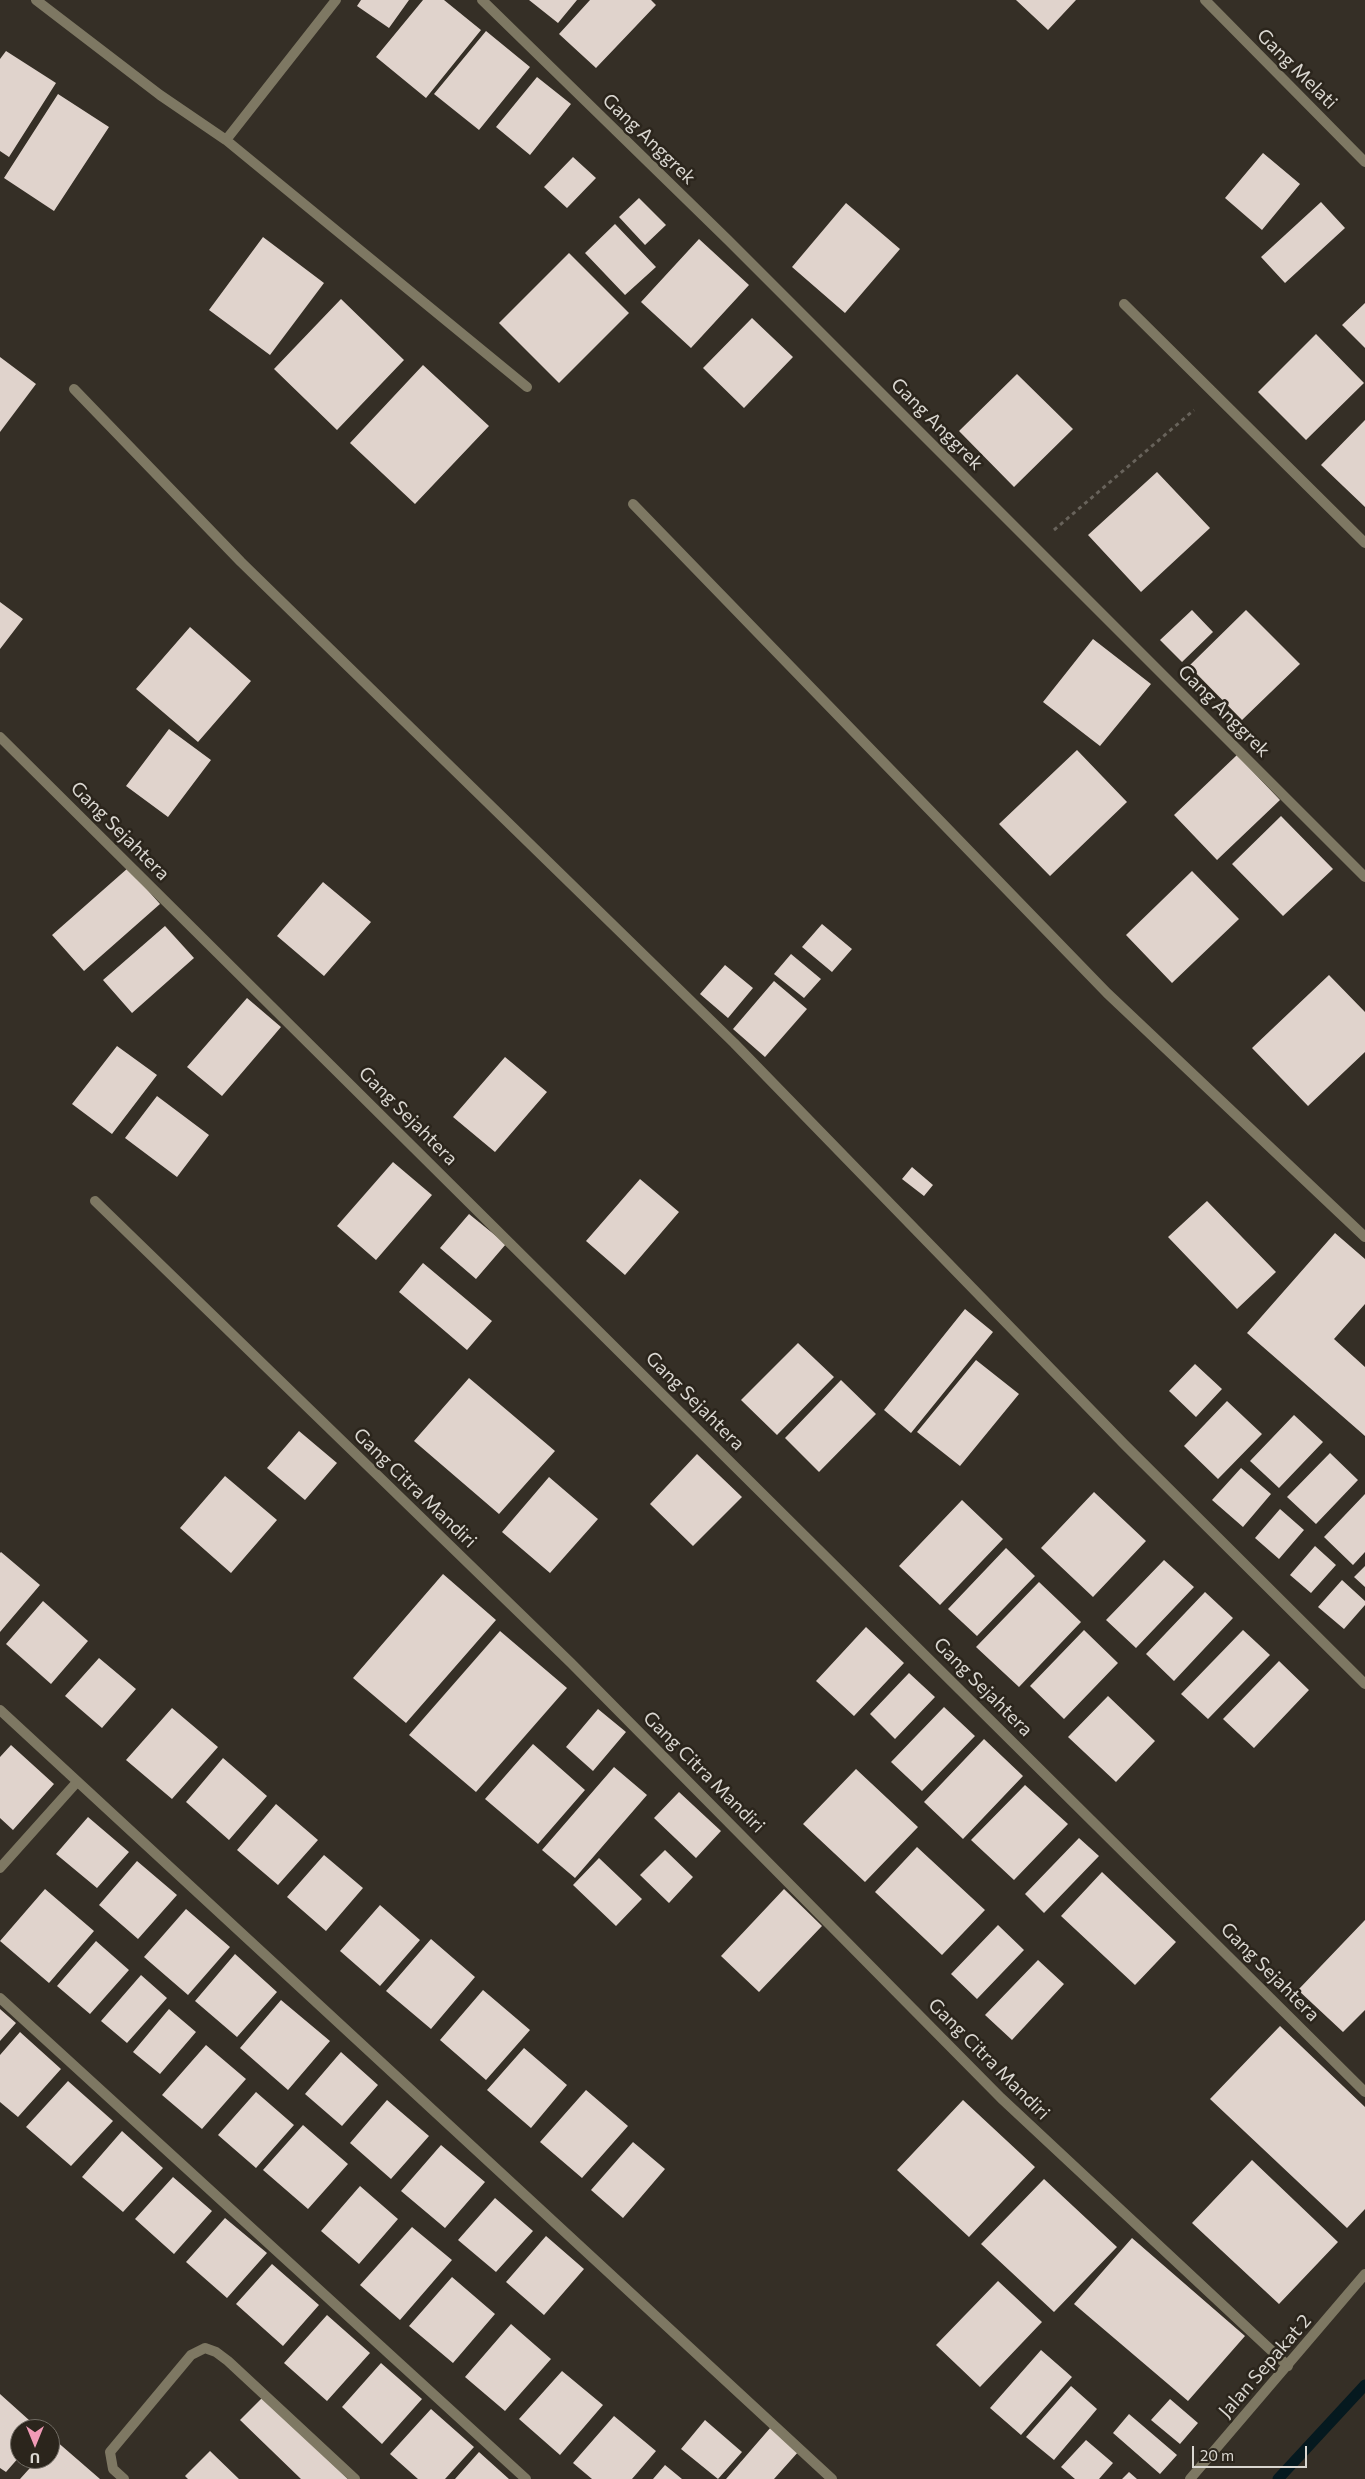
<!DOCTYPE html>
<style>
body{margin:0}
#map{position:relative;width:1365px;height:2479px;overflow:hidden;background:#352f26;font-family:Commissioner,sans-serif}
canvas{display:block}
.north{position:absolute;left:10px;top:2419px;width:50px;height:50px;box-sizing:border-box;background:#2b251c;border:1px solid #716c64;border-radius:50%;rotate:180deg;font-size:14px;font-weight:700;line-height:20px;text-align:center;color:#dad7d1}
.north::after{content:'';display:block;margin:auto;width:18px;height:22px;background:#f09ab6;clip-path:polygon(50% 0,100% 100%,50% 72%,0 100%)}
.scale{position:absolute;left:1192px;top:2446px;width:115px;height:22px;box-sizing:border-box;border:2px solid #dad7d1;border-top:0;padding-left:6px;font-size:15px;line-height:18px;white-space:nowrap;color:#dad7d1;-webkit-text-stroke:4px #2b251c;paint-order:stroke}
</style>
<div id="map">
<canvas width="1365" height="2479"></canvas>
<div class="north">U</div>
<div class="scale">20 m</div>
</div>
<script>
const ctx = document.querySelector('canvas').getContext('2d');
ctx.lineJoin = 'round';
function shape(rows) {
  const path = new Path2D();
  for (const r of rows) {
    path.moveTo(r[0], r[1]);
    for (let i = 2; i < r.length; i += 2) path.lineTo(r[i], r[i + 1]);
  }
  return path;
}
function strokePath(path, color, width, dash) {
  ctx.strokeStyle = color;
  ctx.lineWidth = width;
  ctx.lineCap = dash ? 'butt' : 'round';
  ctx.setLineDash(dash || []);
  ctx.stroke(path);
}
function paint(path, color) {
  ctx.fillStyle = color;
  ctx.fill(path, 'evenodd');
}
function label(font, color, halo, rows, align = 'center') {
  ctx.font = font + ' Commissioner,sans-serif';
  ctx.lineWidth = 5;
  ctx.setLineDash([]);
  ctx.textBaseline = 'middle';
  ctx.strokeStyle = halo;
  ctx.fillStyle = color;
  for (const [text, x, y, turn = 0] of rows) {
    ctx.save();
    ctx.translate(x, y);
    ctx.rotate((+turn || 0) * Math.PI / 180);
    ctx.textAlign = isNaN(turn) ? turn : align;
    if (halo) ctx.strokeText(text, 0, 0);
    ctx.fillText(text, 0, 0);
    ctx.restore();
  }
}
strokePath(shape([
 [1278,2479,1365,2385]
]), '#05191f', 11);
paint(shape([
 [361,0,409,0,389,28,357,6],
 [423,0,444,0,481,30,426,98,376,57],
 [529,0,577,0,558,23],
 [590,0,651,0,656,5,596,68,559,34],
 [1016,0,1076,0,1048,30],
 [486,31,530,67,479,130,434,94],
 [6,51,56,83,9,157,0,151,0,59],
 [537,77,571,104,530,155,496,127],
 [58,94,109,127,54,211,4,178],
 [1263,153,1300,184,1262,230,1225,198],
 [573,157,596,178,567,208,544,187],
 [639,198,666,225,645,245,619,217],
 [1321,202,1345,228,1285,283,1261,257],
 [846,203,900,249,845,313,792,267],
 [615,224,656,267,625,295,585,253],
 [263,237,324,283,270,355,209,310],
 [699,239,749,285,691,348,641,302],
 [569,253,629,313,559,383,499,323],
 [341,299,404,360,337,430,274,369],
 [1365,303,1365,348,1342,325],
 [752,318,793,357,744,408,703,368],
 [1316,334,1364,383,1306,440,1258,392],
 [0,357,36,384,0,432],
 [423,365,489,426,415,504,350,443],
 [1017,374,1073,429,1014,487,959,431],
 [1365,420,1365,507,1321,465],
 [1157,472,1210,528,1141,592,1088,535],
 [0,602,23,619,0,649],
 [1192,610,1213,632,1182,662,1160,640],
 [1246,610,1300,664,1242,720,1189,666],
 [190,627,251,681,198,742,136,689],
 [1093,639,1151,684,1100,746,1043,702],
 [169,729,211,760,168,817,126,786],
 [1077,750,1127,802,1050,876,999,824],
 [1237,755,1280,800,1217,860,1174,815],
 [1281,816,1333,869,1283,916,1232,864],
 [128,868,160,904,84,971,52,935],
 [1192,871,1239,919,1172,983,1126,935],
 [323,882,371,922,324,976,277,936],
 [822,924,852,949,832,972,802,947],
 [165,926,194,958,132,1013,103,980],
 [791,954,821,979,804,998,774,974],
 [725,965,753,988,728,1018,700,994],
 [1329,975,1365,1012,1365,1052,1308,1106,1252,1048],
 [774,981,807,1009,765,1057,733,1029],
 [247,998,281,1027,222,1096,187,1067],
 [117,1046,157,1075,112,1134,72,1104],
 [505,1057,547,1092,495,1152,453,1117],
 [157,1096,209,1135,177,1177,125,1138],
 [393,1162,432,1195,376,1260,337,1226],
 [912,1167,933,1185,924,1196,902,1179],
 [640,1179,679,1212,625,1275,586,1241],
 [1207,1201,1276,1272,1237,1309,1168,1237],
 [469,1214,506,1244,476,1279,440,1248],
 [1335,1233,1365,1259,1365,1304,1334,1339,1365,1367,1365,1436,1247,1333],
 [423,1263,492,1321,467,1350,399,1292],
 [965,1309,993,1332,911,1433,884,1410],
 [798,1343,834,1377,777,1435,741,1400],
 [976,1360,1019,1394,960,1466,917,1432],
 [1195,1364,1222,1389,1196,1417,1169,1391],
 [469,1378,555,1451,499,1514,414,1441],
 [841,1380,876,1414,819,1472,785,1438],
 [1227,1401,1262,1434,1218,1479,1184,1446],
 [1294,1415,1323,1442,1279,1488,1250,1461],
 [299,1431,337,1463,305,1500,267,1468],
 [1330,1453,1358,1480,1316,1524,1287,1497],
 [697,1454,742,1497,693,1546,650,1504],
 [1241,1468,1271,1494,1243,1527,1212,1500],
 [225,1476,277,1520,231,1573,180,1528],
 [549,1477,598,1519,550,1573,502,1532],
 [1094,1492,1146,1541,1093,1597,1041,1548],
 [1365,1494,1365,1552,1353,1565,1324,1537],
 [962,1500,1003,1539,940,1605,899,1566],
 [1280,1509,1304,1530,1279,1559,1255,1538],
 [1315,1546,1336,1565,1311,1593,1290,1575],
 [1006,1548,1035,1576,977,1636,948,1609],
 [1,1552,40,1585,0,1632,0,1553],
 [1164,1560,1194,1587,1136,1648,1106,1620],
 [1365,1566,1365,1587,1354,1577],
 [443,1574,496,1620,406,1723,353,1678],
 [1342,1580,1365,1601,1365,1605,1344,1629,1318,1607],
 [1039,1582,1081,1622,1019,1687,976,1647],
 [1205,1592,1233,1618,1174,1681,1146,1654],
 [43,1601,88,1641,51,1684,6,1644],
 [866,1627,904,1663,854,1716,816,1681],
 [1084,1630,1118,1663,1064,1719,1030,1686],
 [1243,1630,1270,1655,1208,1719,1181,1694],
 [500,1631,567,1688,476,1792,409,1735],
 [99,1658,136,1689,102,1728,65,1696],
 [1279,1661,1309,1690,1254,1748,1223,1719],
 [909,1673,935,1697,895,1739,870,1714],
 [1108,1696,1155,1741,1116,1782,1068,1737],
 [944,1707,975,1736,922,1791,891,1762],
 [172,1708,218,1747,172,1799,126,1760],
 [598,1709,626,1732,593,1771,566,1747],
 [984,1739,1023,1776,963,1839,924,1802],
 [533,1744,585,1790,538,1844,485,1799],
 [11,1745,54,1784,13,1830,0,1818,0,1757],
 [223,1758,267,1796,229,1840,186,1802],
 [614,1767,647,1795,575,1878,542,1850],
 [856,1769,918,1827,865,1882,803,1824],
 [1025,1785,1068,1824,1014,1880,971,1840],
 [679,1792,721,1831,696,1858,654,1818],
 [276,1804,318,1840,278,1885,237,1850],
 [88,1817,129,1852,97,1888,56,1854],
 [1079,1838,1099,1856,1044,1913,1025,1894],
 [917,1847,985,1910,942,1955,875,1892],
 [665,1850,693,1877,669,1903,640,1875],
 [324,1855,363,1888,326,1931,287,1897],
 [599,1858,642,1899,616,1926,573,1885],
 [137,1861,177,1895,138,1939,99,1905],
 [1102,1872,1176,1942,1135,1985,1061,1916],
 [45,1889,94,1931,49,1983,0,1941],
 [784,1889,822,1926,759,1992,721,1956],
 [380,1905,420,1940,380,1986,340,1951],
 [186,1909,230,1947,188,1995,144,1957],
 [1365,1920,1365,2010,1343,2032,1298,1990],
 [998,1925,1024,1950,977,1999,951,1974],
 [431,1939,475,1977,431,2029,386,1991],
 [96,1941,129,1970,90,2014,57,1986],
 [235,1954,277,1992,237,2037,195,2001],
 [1038,1960,1064,1984,1012,2040,985,2015],
 [141,1975,167,1998,127,2043,101,2021],
 [483,1990,530,2030,486,2080,440,2040],
 [281,2000,330,2041,288,2090,240,2048],
 [0,2009,16,2023,0,2041],
 [169,2009,196,2032,160,2074,133,2052],
 [1280,2026,1365,2107,1365,2209,1347,2228,1210,2099],
 [20,2032,61,2069,18,2117,0,2102,0,2055],
 [206,2045,246,2079,202,2129,162,2095],
 [524,2048,567,2085,531,2128,487,2090],
 [341,2052,378,2085,342,2126,305,2094],
 [68,2081,113,2121,71,2166,26,2127],
 [586,2090,628,2126,582,2178,540,2142],
 [256,2092,294,2125,256,2168,218,2135],
 [387,2100,429,2136,391,2179,350,2143],
 [963,2100,1035,2167,969,2237,897,2170],
 [303,2125,348,2164,308,2209,263,2170],
 [122,2131,163,2168,123,2212,82,2177],
 [633,2142,665,2169,623,2218,591,2190],
 [441,2145,485,2182,445,2228,401,2191],
 [1252,2160,1338,2242,1279,2304,1192,2223],
 [173,2177,212,2211,174,2254,135,2219],
 [1044,2179,1117,2247,1054,2312,981,2244],
 [360,2186,398,2219,359,2264,321,2231],
 [495,2198,533,2231,496,2272,458,2240],
 [225,2218,267,2253,227,2298,186,2262],
 [412,2227,452,2260,400,2320,360,2285],
 [546,2236,584,2269,544,2315,506,2282],
 [1132,2238,1245,2336,1188,2401,1074,2304],
 [272,2264,319,2305,283,2346,236,2304],
 [452,2277,495,2314,453,2363,409,2326],
 [998,2281,1042,2322,980,2387,936,2345],
 [327,2315,370,2353,327,2401,284,2363],
 [511,2324,551,2359,505,2411,465,2377],
 [1041,2350,1072,2377,1021,2435,990,2408],
 [381,2363,422,2399,382,2444,342,2407],
 [562,2371,603,2405,560,2455,519,2419],
 [1071,2386,1097,2409,1054,2460,1026,2437],
 [0,2394,39,2429,20,2429,20,2456,6,2472,0,2468],
 [263,2397,348,2479,301,2479,240,2420],
 [1170,2399,1198,2423,1180,2444,1151,2420],
 [431,2409,474,2447,445,2479,418,2479,390,2454],
 [1129,2414,1177,2455,1160,2474,1113,2433],
 [614,2416,656,2451,632,2479,592,2479,573,2463],
 [705,2420,742,2452,718,2479,681,2449],
 [771,2427,799,2451,774,2479,726,2479],
 [55,2440,100,2479,20,2479,38,2459,50,2459,50,2445],
 [1086,2440,1113,2463,1099,2479,1075,2479,1061,2467],
 [210,2451,239,2479,188,2479,185,2476],
 [479,2452,509,2479,455,2479],
 [665,2465,682,2479,653,2479],
 [1129,2472,1137,2479,1122,2479]
]), '#e0d3cc');
strokePath(shape([
 [1054,530,1194,410]
]), '#68635b', 3, [4, 4]);
strokePath(shape([
 [36,0,160,95,226,140,527,387],
 [482,0,728,240,1365,877],
 [1205,0,1365,162],
 [226,140,336,0],
 [1124,304,1365,543],
 [74,389,241,562,734,1043,1124,1444,1365,1684],
 [633,504,1107,993,1365,1237],
 [0,737,1365,2092],
 [95,1201,571,1663,1001,2098,1288,2366],
 [0,1710,832,2479],
 [0,1868,77,1782],
 [0,1998,526,2479],
 [124,2479,113,2469,110,2452,191,2355,205,2348,216,2352,228,2361,355,2479]
]), '#7e7863', 10);
strokePath(shape([
 [1190,2479,1365,2274]
]), '#7e7863', 10);
label('19px', '#dad7d1', '#2b251c', [
 ["Gang Melati",1297,69,45],
 ["Gang Anggrek",649,139,44],
 ["Gang Anggrek",937,424,45],
 ["Gang Anggrek",1224,711,45],
 ["Gang Sejahtera",120,831,45],
 ["Gang Sejahtera",408,1116,45],
 ["Gang Sejahtera",695,1401,45],
 ["Gang Citra Mandiri",415,1488,44],
 ["Gang Sejahtera",983,1687,45],
 ["Gang Citra Mandiri",704,1772,45],
 ["Gang Sejahtera",1270,1972,45],
 ["Gang Citra Mandiri",989,2059,45],
 ["Jalan Sepakat 2",1265,2366,-49]
]);
</script>
